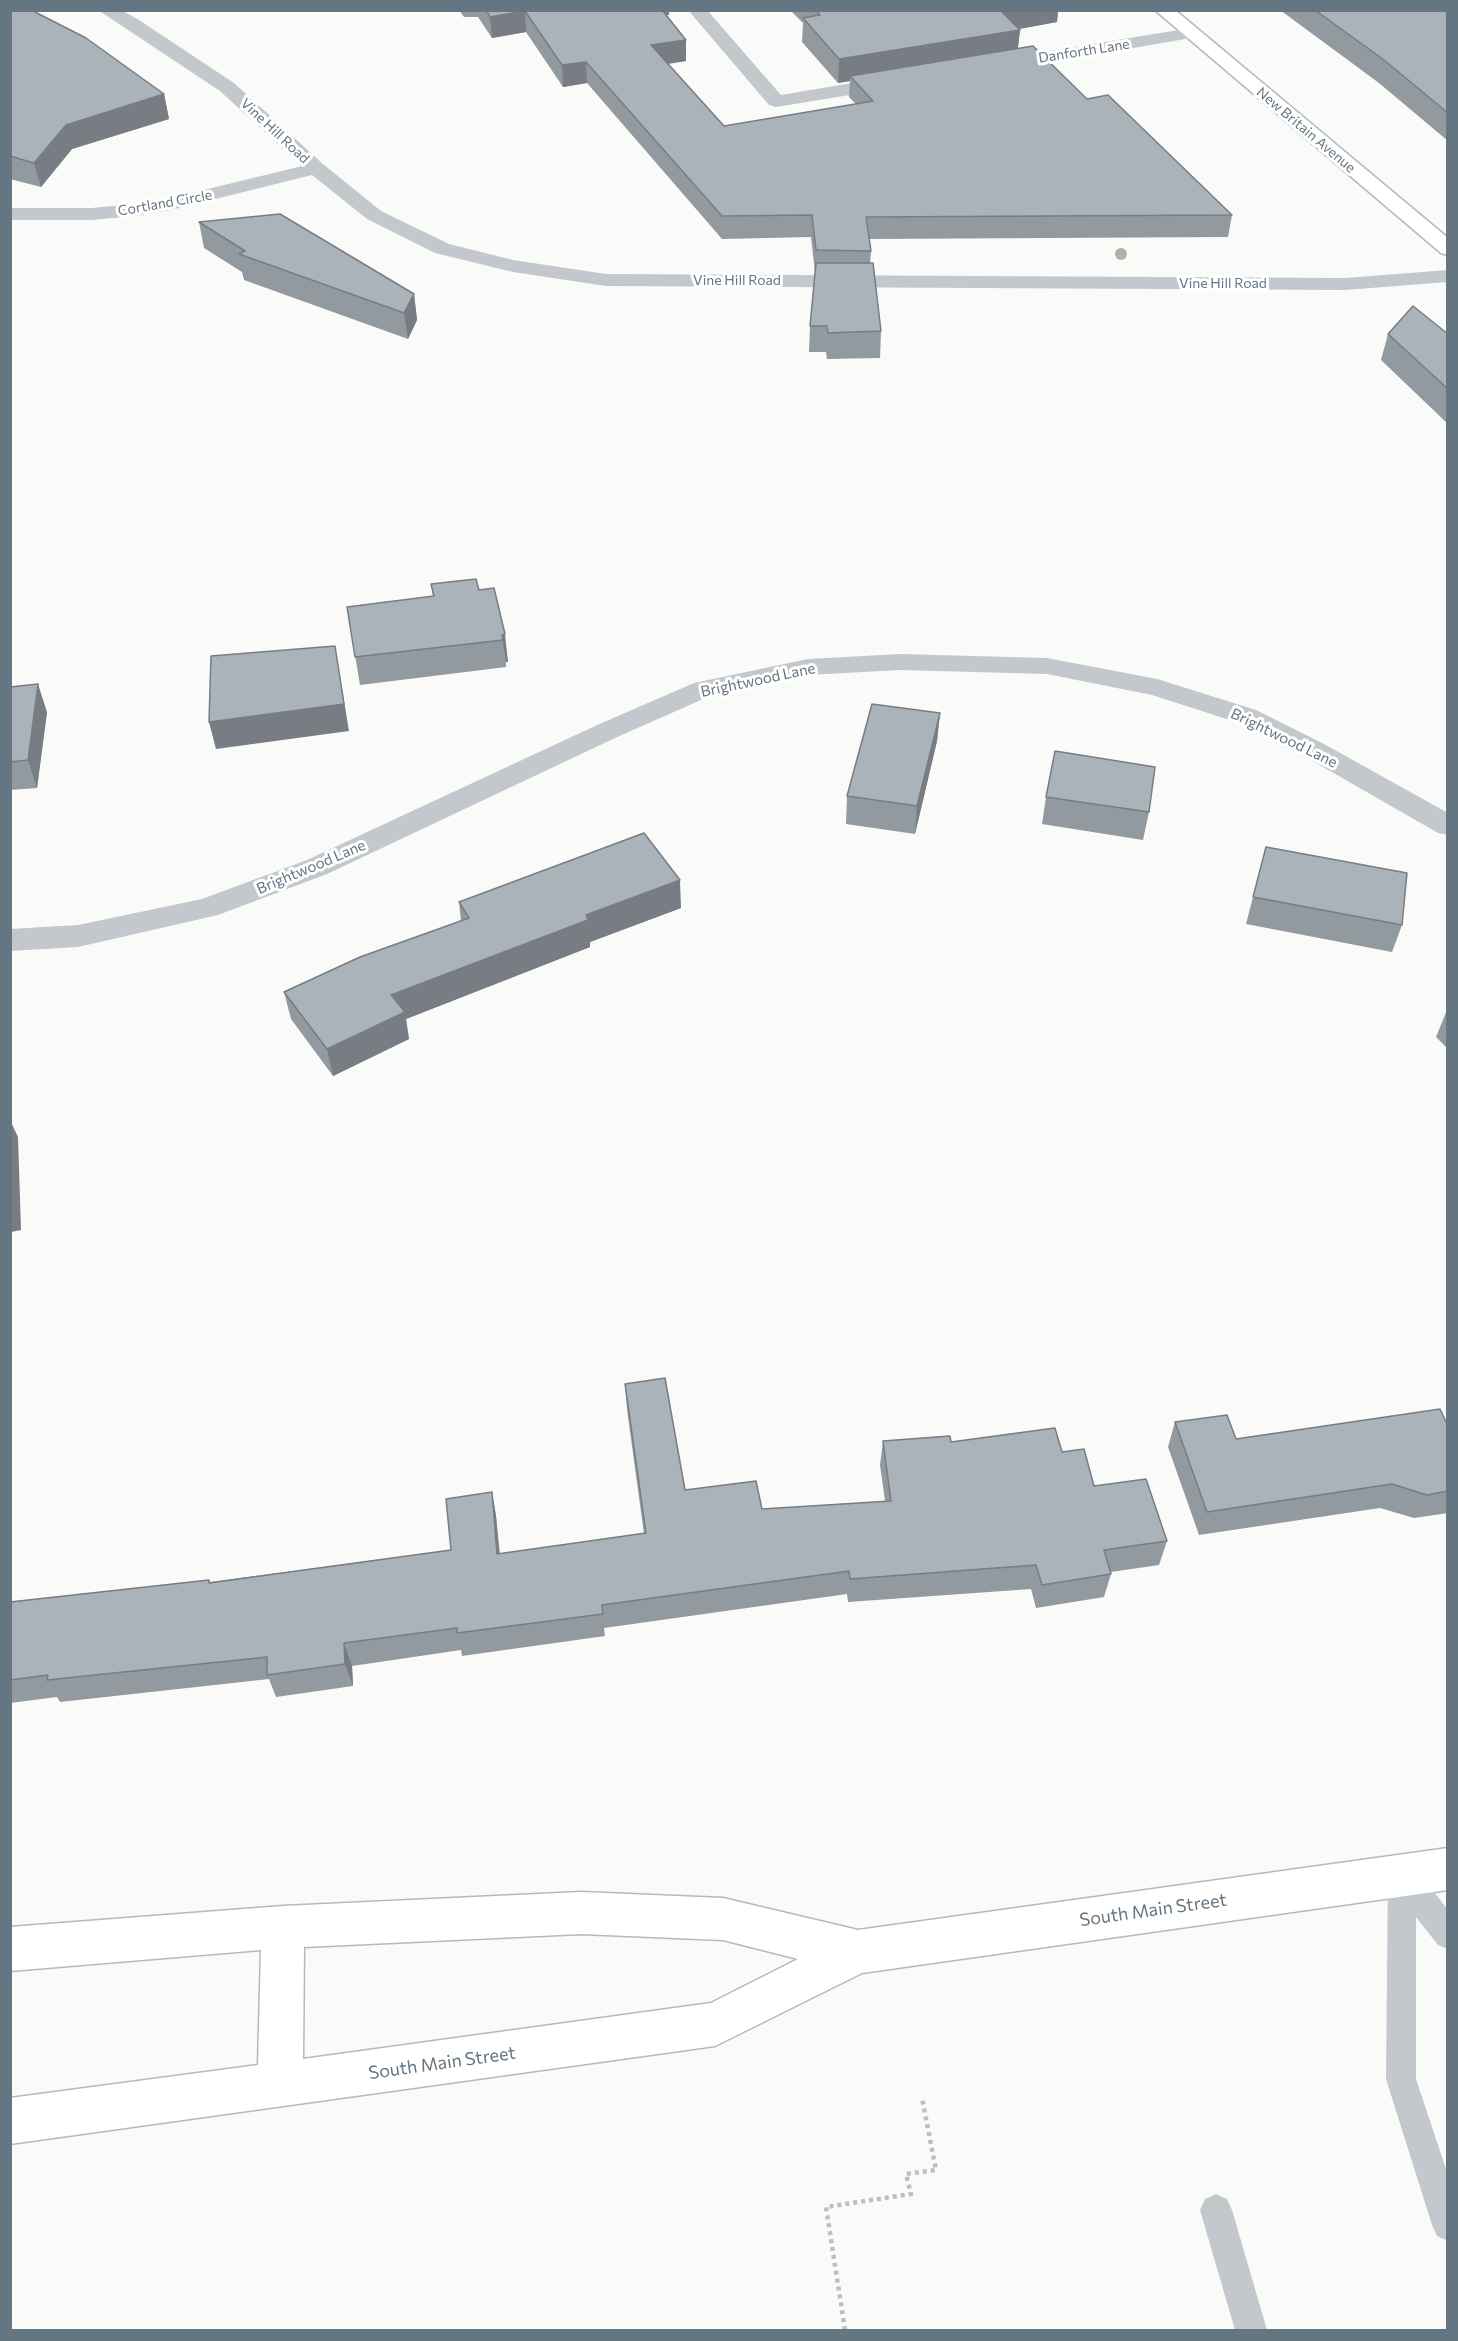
<!DOCTYPE html>
<style>
body{margin:0}
#map{position:relative;width:1458px;height:2341px;overflow:hidden;background:#fafaf8;font-family:Commissioner,sans-serif}
canvas{display:block}
.frame{position:absolute;inset:0;border:12px solid #657683;pointer-events:none}
</style>
<div id="map">
<canvas width="1458" height="2341"></canvas>
<div class="frame"></div>
</div>
<script>
const ctx = document.querySelector('canvas').getContext('2d');
ctx.lineJoin = 'round';
function shape(rows) {
  const path = new Path2D();
  for (const r of rows) {
    path.moveTo(r[0], r[1]);
    for (let i = 2; i < r.length; i += 2) path.lineTo(r[i], r[i + 1]);
  }
  return path;
}
function strokePath(path, color, width, dash) {
  ctx.strokeStyle = color;
  ctx.lineWidth = width;
  ctx.lineCap = dash ? 'butt' : 'round';
  ctx.setLineDash(dash || []);
  ctx.stroke(path);
}
function paint(path, color) {
  ctx.fillStyle = color;
  ctx.fill(path, 'evenodd');
}
function label(font, color, halo, rows, align = 'center') {
  ctx.font = font + ' Commissioner,sans-serif';
  ctx.lineWidth = 6;
  ctx.setLineDash([]);
  ctx.textBaseline = 'middle';
  ctx.strokeStyle = halo;
  ctx.fillStyle = color;
  for (const [text, x, y, turn = 0] of rows) {
    ctx.save();
    ctx.translate(x, y);
    ctx.rotate((+turn || 0) * Math.PI / 180);
    ctx.textAlign = isNaN(turn) ? turn : align;
    if (halo) ctx.strokeText(text, 0, 0);
    ctx.fillText(text, 0, 0);
    ctx.restore();
  }
}
const secondary = shape([
 [1155,10,1175,10,1448,238,1448,255,1441,253,1155,10],
 [1448,1848,1448,1890,862,1973,715,2046,10,2144,10,2098,258,2065,261,1950,10,1971,10,1927,283,1906,581,1892,723,1898,858,1930,1448,1848],
 [581,1934,723,1940,798,1959,711,2003,303,2059,304,1947,581,1934]
]);
strokePath(secondary, '#b3babf', 3);
strokePath(shape([
 [845,2330,826,2207,911,2194,906,2174,936,2170,922,2098]
]), '#bbbfc2', 4.5, [4, 4]);
paint(shape([
 [1402,1860,1412,1864,1448,1910,1448,1949,1438,1945,1416,1917,1416,2079,1448,2175,1448,2241,1437,2236,1432,2225,1386,2079,1388,1874,1392,1864,1402,1860],
 [1216,2194,1227,2199,1232,2210,1267,2330,1235,2330,1200,2210,1205,2199,1216,2194]
]), '#c3c8cc');
paint(shape([
 [98,10,121,10,139,20,234,83,323,164,381,211,449,244,513,260,606,274,1345,278,1448,270,1448,282,1345,290,606,286,513,272,435,253,367,219,312,175,171,210,134,216,92,220,10,220,10,208,92,208,134,204,171,198,302,166,220,91,98,10],
 [688,10,707,10,781,95,893,76,900,78,902,82,900,86,893,88,776,107,769,105,688,10],
 [1191,28,1197,29,1200,33,1197,37,1000,71,993,69,991,65,993,61,1000,59,1191,28],
 [900,654,1047,658,1157,679,1256,710,1324,744,1448,813,1448,835,1438,833,1304,756,1236,722,1152,695,1047,674,900,670,808,675,710,696,615,738,327,874,218,915,78,947,10,951,10,929,78,925,202,899,307,860,595,726,694,683,808,659,900,654]
]), '#c3c8cc');
paint(secondary, '#fff');
ctx.fillStyle = '#aab4a7';
for (const [x, y] of [
 [1121,254]
]) {
  ctx.beginPath();
  ctx.arc(x, y, 6, 0, 2 * Math.PI);
  ctx.fill();
}
paint(shape([
 [10,10,164,94,169,119,72,149,41,187,10,179],
 [459,10,669,10,669,15,666,15,686,61,668,64,724,126,856,104,849,97,850,81,838,83,802,42,803,23,790,10,1058,10,1057,22,1019,29,1020,30,1018,48,1087,99,1232,215,1228,237,869,239,871,251,870,263,881,331,880,358,827,359,826,352,809,352,810,326,815,273,811,237,722,239,587,83,563,87,526,32,492,38,478,17,464,17],
 [1280,10,1448,10,1448,141,1379,83],
 [199,222,414,294,417,320,408,339,244,280,242,272,204,248],
 [1388,334,1448,334,1448,424,1381,360],
 [431,584,479,590,494,588,508,662,506,662,506,667,360,685,347,607,433,597],
 [10,687,47,712,37,788,10,790],
 [940,713,937,741,915,834,846,824,847,796],
 [1046,797,1149,812,1143,840,1042,824],
 [1266,847,1402,925,1392,952,1246,924],
 [459,902,681,908,590,942,590,947,406,1019,409,1039,333,1076,291,1019,284,992,461,921],
 [1447,1010,1448,1010,1448,1049,1436,1037],
 [625,1384,685,1490,762,1509,885,1501,880,1465,883,1441,951,1442,1062,1452,1094,1486,1167,1541,1159,1565,1111,1572,1111,1574,1104,1597,1036,1608,1031,1589,848,1602,847,1594,604,1628,605,1636,462,1656,461,1650,352,1666,353,1686,276,1697,269,1679,60,1702,57,1697,10,1703,10,1602,209,1580,210,1582,451,1550,492,1492,496,1516,500,1554,644,1534,627,1409],
 [1175,1422,1236,1439,1448,1426,1448,1513,1414,1518,1380,1508,1199,1535,1168,1447]
]), '#929a9f');
paint(shape([
 [651,10,669,10,669,15,652,17],
 [998,10,1058,10,1057,22,996,33],
 [525,11,526,32,492,38,490,17],
 [1020,30,1017,54,850,76,850,81,838,83,839,59],
 [686,40,686,61,651,66,651,45],
 [586,62,587,83,563,87,562,65],
 [164,94,169,119,72,149,41,187,34,163,66,125],
 [414,294,417,320,408,339,404,313],
 [505,634,508,662,506,662,502,635],
 [335,646,349,731,216,749,209,722],
 [38,684,47,712,37,788,28,760],
 [940,713,937,741,915,834,917,806],
 [680,880,681,908,590,942,590,947,406,1019,409,1039,333,1076,327,1049,391,995,586,915],
 [10,1120,18,1137,21,1230,11,1232,12,1278,10,1279],
 [492,1492,496,1516,501,1577,497,1554],
 [344,1643,352,1666,353,1686,345,1664]
]), '#777d82');
const building = shape([
 [10,10,31,10,86,38,164,94,66,125,34,163,10,156,10,10],
 [486,10,662,10,686,40,651,45,724,126,873,101,850,76,1033,46,1087,99,1108,95,1232,215,866,217,871,251,816,250,812,215,722,216,586,62,562,65,525,11,490,17,486,10],
 [816,10,1000,10,1020,30,839,59,803,18,820,15,816,10],
 [1315,10,1448,10,1448,113,1384,60,1315,10],
 [280,214,414,294,404,313,239,254,245,251,199,222,280,214],
 [816,263,873,263,881,331,828,333,827,326,810,326,816,263],
 [1413,306,1448,334,1448,389,1388,334,1413,306],
 [476,579,479,590,494,588,505,634,502,635,503,640,355,657,347,607,434,596,431,584,476,579],
 [335,646,344,704,209,722,211,656,335,646],
 [38,684,28,760,10,762,10,687,38,684],
 [872,704,940,713,917,806,847,796,872,704],
 [1055,751,1155,767,1149,812,1046,797,1055,751],
 [644,833,680,880,586,915,588,920,391,995,405,1012,327,1049,284,992,360,957,469,918,459,902,644,833],
 [1266,847,1407,873,1402,925,1253,897,1266,847],
 [665,1378,685,1490,756,1481,762,1509,891,1501,883,1441,950,1436,951,1442,1055,1428,1062,1452,1084,1449,1094,1486,1146,1479,1167,1541,1104,1550,1111,1574,1042,1585,1036,1565,850,1579,849,1571,602,1605,603,1614,457,1633,457,1628,344,1643,345,1664,267,1675,267,1657,47,1680,48,1675,10,1680,10,1602,209,1580,209,1583,451,1550,446,1499,492,1492,497,1554,646,1533,625,1384,665,1378],
 [1440,1409,1448,1426,1448,1491,1427,1495,1392,1484,1207,1512,1175,1422,1227,1415,1236,1439,1440,1409]
]);
paint(building, '#aab3b9');
strokePath(building, '#777d82', 1.5);
label('14px', '#657683', '#fff', [
 ["Danforth Lane",1084,51,-9],
 ["New Britain Avenue",1306,130,40],
 ["Vine Hill Road",275,131,43],
 ["Cortland Circle",165,203,-10],
 ["Vine Hill Road",737,280],
 ["Vine Hill Road",1223,283]
]);
label('15px', '#657683', '#fff', [
 ["Brightwood Lane",758,680,-12],
 ["Brightwood Lane",1284,738,26],
 ["Brightwood Lane",311,867,-23]
]);
label('18px', '#657683', '#fff', [
 ["South Main Street",1153,1910,-8],
 ["South Main Street",442,2063,-8]
]);
</script>
